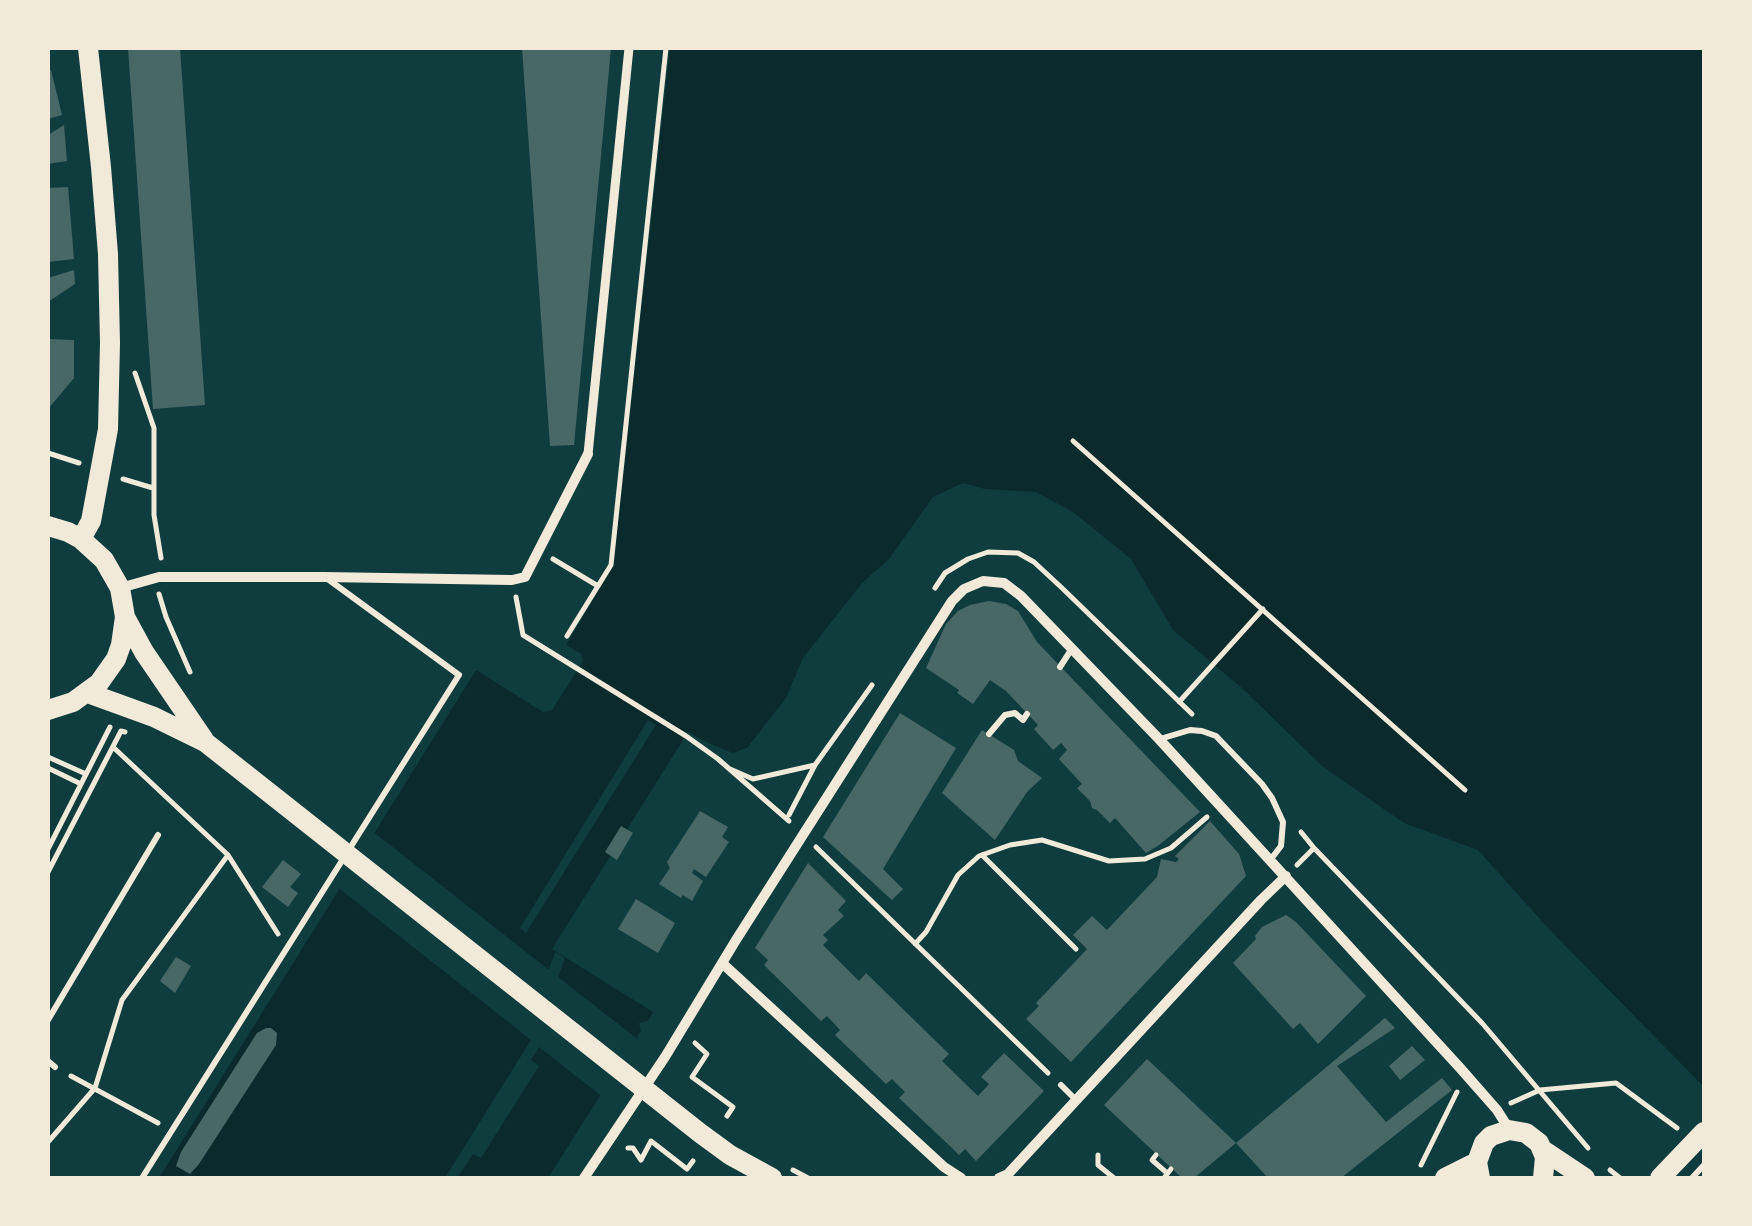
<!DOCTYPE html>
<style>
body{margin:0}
#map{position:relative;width:1752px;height:1226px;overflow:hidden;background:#0f3d3e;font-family:"Times New Roman",serif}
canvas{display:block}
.frame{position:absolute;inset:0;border:50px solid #f1e9da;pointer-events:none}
</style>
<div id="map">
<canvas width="1752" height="1226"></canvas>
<div class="frame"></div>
</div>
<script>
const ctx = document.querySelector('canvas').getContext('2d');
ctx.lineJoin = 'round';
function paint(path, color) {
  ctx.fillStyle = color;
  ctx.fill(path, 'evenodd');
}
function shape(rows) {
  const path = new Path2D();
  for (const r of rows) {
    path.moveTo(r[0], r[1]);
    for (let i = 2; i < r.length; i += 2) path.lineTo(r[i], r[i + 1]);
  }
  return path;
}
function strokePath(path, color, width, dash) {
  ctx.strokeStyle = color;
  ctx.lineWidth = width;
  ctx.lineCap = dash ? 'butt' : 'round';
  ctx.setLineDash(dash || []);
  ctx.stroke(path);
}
paint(shape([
 [670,48,1704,48,1704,1087,1548,928,1478,850,1404,823,1322,766,1243,689,1173,630,1131,559,1073,512,1036,492,985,489,963,483,933,497,889,559,862,583,803,658,786,698,747,748,733,753,706,742,688,732,552,949,653,1012,648,1021,639,1023,641,1031,548,1178,159,1178,476,670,543,712,552,710,583,661,581,654,566,645,613,566],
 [648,720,656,725,526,933,520,928]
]), '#0a2a2b');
paint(shape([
 [371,830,549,970,555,952,565,958,558,977,640,1041,604,1098,539,1047,531,1060,539,1066,481,1158,473,1154,457,1178,445,1178,531,1040,336,886]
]), '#0f3d3e');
paint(shape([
 [128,48,180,48,205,405,153,409],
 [522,48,611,48,574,445,550,446],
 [51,70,62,115,48,119,48,72],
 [64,125,67,161,48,164,48,135],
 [68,187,74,259,48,262,48,188],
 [74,270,75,284,48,302,48,278],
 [48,339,74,340,74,378,48,409],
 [989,601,1006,604,1018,611,1037,642,1200,812,1159,845,1146,853,1115,818,1110,823,1097,810,1092,808,1090,801,1077,788,1082,784,1059,759,1067,750,1061,743,1053,750,1034,729,1038,725,1006,691,990,680,973,704,957,693,959,690,926,668,946,624,958,611,970,605],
 [900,713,956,748,883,869,903,889,892,900,823,837],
 [982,730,1014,750,1018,761,1042,778,1027,792,995,840,942,793],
 [700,811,728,827,722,837,729,842,706,877,694,869,692,873,703,881,692,901,683,895,681,898,659,884,670,868,667,862],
 [1210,821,1239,854,1246,876,1071,1062,1026,1019,1039,1006,1036,1003,1087,949,1073,935,1092,916,1107,930,1157,877,1161,859,1176,862,1179,859,1175,856],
 [621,826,633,833,617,860,605,852],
 [283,860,301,874,290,887,298,893,288,907,262,887],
 [808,863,846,901,838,910,844,916,823,935,828,940,823,945,859,981,866,973,949,1054,942,1061,978,1096,989,1084,981,1077,1004,1053,1044,1091,976,1161,965,1149,959,1155,952,1148,899,1098,905,1092,892,1079,886,1084,835,1035,840,1030,827,1016,821,1021,764,965,768,960,755,948],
 [636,899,675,923,658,953,618,929],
 [1286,915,1296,922,1366,996,1318,1044,1300,1023,1293,1029,1233,963,1256,939,1255,936,1262,927],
 [176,957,191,966,175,993,160,981],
 [1385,1018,1395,1028,1337,1066,1386,1122,1442,1078,1452,1090,1341,1178,1268,1178,1236,1143],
 [266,1028,271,1028,277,1033,276,1045,199,1164,190,1174,176,1166,181,1152,257,1033],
 [1412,1046,1425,1060,1400,1080,1389,1066],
 [1147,1059,1236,1143,1194,1178,1182,1178,1104,1105]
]), '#486865');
strokePath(shape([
 [135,373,154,428,154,515,161,558],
 [1073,441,1465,790],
 [48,453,79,463],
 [123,479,153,488],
 [553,559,598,586],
 [935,588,945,573,968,559,988,552,1018,553,1034,562,1062,588,1192,714],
 [159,594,166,617,190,672],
 [516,597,523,635,686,736,718,759,789,821],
 [567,636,611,565,666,48],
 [1179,702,1263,609],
 [113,747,228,855,278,934],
 [48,757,86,774],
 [48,768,81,784],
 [730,769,753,779,815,765,872,685],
 [789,815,815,765],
 [816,847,1048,1073],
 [1314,848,1482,1023,1588,1148],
 [48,849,110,727],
 [982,855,1076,949],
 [1297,865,1314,848,1301,832],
 [48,872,121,731,125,732],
 [915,944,926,932,958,875,979,856,1010,845,1042,840,1109,861,1145,859,1171,848,1207,817],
 [695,1043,707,1054,692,1077,733,1107,727,1116],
 [71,1076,158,1123],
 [1511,1103,1540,1090,1616,1083,1677,1128],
 [48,1142,95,1088,122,1000,228,855],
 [628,1148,633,1148,641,1160,651,1141,687,1169,693,1161],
 [1098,1155,1098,1165,1114,1178],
 [1156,1155,1152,1160,1167,1173],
 [1421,1165,1457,1092],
 [793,1170,808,1178],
 [1610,1170,1620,1178],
 [1164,1178,1171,1169]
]), '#f1e9da', 5);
strokePath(shape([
 [1060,667,1071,650],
 [989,734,1005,715,1015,713,1023,720,1027,714],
 [1160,739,1190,730,1202,731,1216,736,1262,784,1272,798,1283,822,1281,846,1271,859],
 [48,1020,158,835],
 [48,1061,55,1067],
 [1061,1085,1075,1099],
 [142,1178,459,675,325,577],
 [1692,1178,1704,1165]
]), '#f1e9da', 6);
strokePath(shape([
 [588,454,629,48]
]), '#f1e9da', 9);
strokePath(shape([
 [120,588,159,577,324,577,512,580,525,577,588,454],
 [722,963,944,1167,961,1178],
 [584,1178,665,1057,736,940,952,601,964,589,983,581,1004,583,1021,596,1159,739,1461,1069,1497,1110,1509,1129],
 [999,1178,1008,1174,1261,900,1286,876]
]), '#f1e9da', 10);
strokePath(shape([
 [48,526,68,532,81,539,104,560,120,588,125,617,121,645,116,659,99,683,73,702,48,710],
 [81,539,91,521,108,429,110,343,108,254,101,167,88,48],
 [125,617,144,652,204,740],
 [88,693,154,717,205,742,700,1133,730,1155,772,1178],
 [1543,1150,1585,1178],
 [1445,1178,1477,1162],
 [1480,1178,1477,1162,1484,1143,1491,1136,1509,1130,1526,1133,1539,1143,1545,1157,1543,1178],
 [1660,1178,1704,1132]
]), '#f1e9da', 20);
</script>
